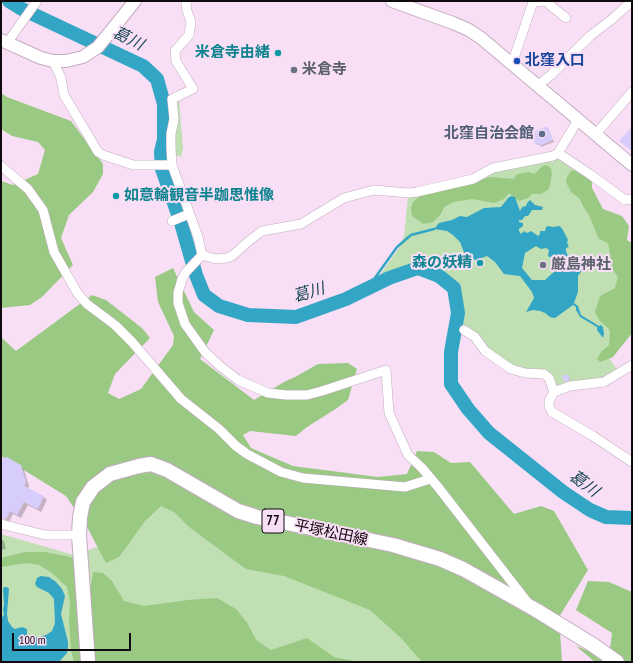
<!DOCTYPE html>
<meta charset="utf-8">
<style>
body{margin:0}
#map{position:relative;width:633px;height:663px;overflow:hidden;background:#f8dff5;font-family:"PT Sans Narrow",sans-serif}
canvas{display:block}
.frame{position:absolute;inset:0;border:2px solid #120a11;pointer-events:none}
.scale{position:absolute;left:12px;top:633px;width:119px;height:18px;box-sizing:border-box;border:2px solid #120a11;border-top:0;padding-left:5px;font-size:12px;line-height:14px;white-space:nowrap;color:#120a11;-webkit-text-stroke:3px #f8dff5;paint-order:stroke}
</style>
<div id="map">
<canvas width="633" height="663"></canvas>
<div class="frame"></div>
<div class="scale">100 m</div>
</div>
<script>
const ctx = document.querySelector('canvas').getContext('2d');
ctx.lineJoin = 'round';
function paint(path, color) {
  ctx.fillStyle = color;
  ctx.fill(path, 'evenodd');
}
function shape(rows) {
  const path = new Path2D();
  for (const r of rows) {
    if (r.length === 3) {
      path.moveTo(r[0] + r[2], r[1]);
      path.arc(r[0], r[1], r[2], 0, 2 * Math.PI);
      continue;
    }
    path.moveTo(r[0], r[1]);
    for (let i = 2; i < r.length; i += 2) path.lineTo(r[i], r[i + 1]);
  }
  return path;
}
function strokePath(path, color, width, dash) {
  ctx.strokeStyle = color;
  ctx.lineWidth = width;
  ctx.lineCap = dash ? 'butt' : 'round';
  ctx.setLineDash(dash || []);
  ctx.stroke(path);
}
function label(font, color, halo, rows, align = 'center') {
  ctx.font = font + ' "PT Sans Narrow","Noto Sans JP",sans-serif';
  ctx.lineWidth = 4;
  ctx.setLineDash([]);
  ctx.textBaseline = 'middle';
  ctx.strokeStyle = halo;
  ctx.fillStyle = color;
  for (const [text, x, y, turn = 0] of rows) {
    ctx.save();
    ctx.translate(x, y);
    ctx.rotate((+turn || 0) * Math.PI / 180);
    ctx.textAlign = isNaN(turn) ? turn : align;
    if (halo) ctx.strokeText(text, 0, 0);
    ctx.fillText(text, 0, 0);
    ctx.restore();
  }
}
paint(shape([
 [179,99,183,148,181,157,175,155,175,103],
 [561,158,585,176,591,195,624,243,609,358,618,371,603,381,556,387,550,377,514,368,487,350,463,326,463,305,461,296,454,284,447,276,437,269,424,265,415,264,406,266,377,279,399,248,404,236,408,196,487,174],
 [124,492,166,495,332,570,446,662,1,662,1,534,74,555,97,547]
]), '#c0dfb2');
paint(shape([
 [1,93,7,97,71,121,103,164,103,174,93,192,69,215,61,238,73,265,42,297,30,305,1,308,1,181,13,185,38,174,45,150,38,142,12,136,1,129],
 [546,165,551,168,552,174,549,189,541,194,532,194,528,198,519,201,509,193,504,199,494,203,472,199,454,202,444,207,441,214,433,222,423,224,412,216,411,208,413,202,422,194,491,177,514,179,517,174,529,172,534,174,538,171,541,167],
 [582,170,592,182,592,188,603,209,622,216,629,226,627,240,632,243,632,333,613,357,600,362,597,359,601,352,609,345,610,333,609,329,600,321,595,312,600,296,615,288,618,277,613,270,608,243,599,239,589,215,583,206,580,199,571,192,566,182,567,177,571,171],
 [173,268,194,312,214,330,200,359,254,400,284,382,295,377,318,364,348,363,357,369,348,400,334,410,307,427,296,436,250,431,243,435,251,448,293,466,378,477,407,474,417,451,434,452,451,463,470,462,514,514,541,506,554,511,588,570,559,617,562,662,422,662,401,638,370,610,284,576,246,569,189,527,174,512,161,506,145,521,119,557,106,563,87,527,66,496,1,456,1,337,16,351,92,295,106,300,142,328,150,338,115,374,108,393,119,399,141,389,173,345,174,336,158,302,155,277],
 [25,552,45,552,70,557,80,563,85,662,74,662,71,650,69,621,70,602,67,587,52,573,39,565,27,563,1,567,1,558],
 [93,572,103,573,112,581,124,601,144,606,188,600,217,598,236,609,248,624,256,640,271,650,307,638,334,657,359,662,93,662,90,593],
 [588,581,609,582,632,592,632,662,595,662,576,646,594,653,610,649,612,633,576,610]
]), '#99c982');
paint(shape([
 [511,196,515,197,520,211,522,207,526,206,527,203,530,200,535,205,543,207,542,210,532,210,528,216,525,216,522,220,519,220,519,222,523,223,523,226,519,229,519,231,521,234,524,231,527,233,531,231,538,236,540,234,540,231,545,231,546,227,548,226,553,227,560,226,563,230,568,240,567,243,569,247,566,248,566,251,567,254,573,260,580,263,582,270,578,276,578,292,574,303,578,306,581,315,599,326,601,325,603,327,604,334,603,338,597,330,597,327,580,317,576,310,576,307,573,305,555,318,550,317,545,313,540,311,533,310,526,312,534,298,532,292,520,276,504,274,495,262,487,256,476,260,467,258,465,255,460,242,453,235,447,231,434,229,439,223,452,220,460,216,467,217,484,208,501,207,508,198],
 [536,246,541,249,546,248,549,250,548,256,558,262,557,269,545,280,532,280,522,268,525,253],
 [41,576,49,577,56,582,62,589,65,596,61,614,68,642,68,647,67,653,59,662,1,662,1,618,4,615,3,609,4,605,3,589,4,587,7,587,9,589,7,614,8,621,12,627,15,629,22,627,27,629,27,634,31,637,39,637,46,635,52,631,55,623,54,599,49,593,37,587,35,584,37,578]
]), '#33a6c6');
paint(shape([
 [548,128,554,142,541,147,539,144,537,145,536,143],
 [569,375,570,380,565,381,564,376],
 [1,460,20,466,24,470,29,486,28,489,44,497,47,500,41,512,28,505,21,518,13,514,9,522,1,517],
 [1,540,3,540,4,541,6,549,1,550]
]), '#0003');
strokePath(shape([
 [367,289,397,247,411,235,434,229]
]), '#33a6c6', 2.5);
strokePath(shape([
 [9,1,22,9,143,66,157,79,164,104,164,139,161,152,162,169,181,223,196,275,204,295,219,306,248,315,296,317,346,299,389,278,418,268,439,276,454,288,458,313,451,352,451,384,468,409,489,433,563,492,590,510,606,517,632,518]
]), '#33a6c6', 14);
paint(shape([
 [547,126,553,140,539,146,537,143,535,144,532,138,535,137,533,132],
 [632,127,632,151,619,141],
 [545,260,548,267,541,270,538,264],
 [566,378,3.5],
 [7,457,21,465,26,482,24,486,44,496,38,509,24,502,17,515,10,511,6,519,1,517,1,459]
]), '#d7cdfc');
const street = shape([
 [187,1,186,4,187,11,191,22,189,35,175,51,176,61,193,89,172,99,174,119,171,134,171,148,172,165,198,237,202,255],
 [547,1,550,5,566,18],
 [7,43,37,1],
 [53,61,61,78,64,95,98,152,103,155,133,165,172,165],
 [510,62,514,58,533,2,547,1],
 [537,86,551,75,590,36,611,20,632,1],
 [595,135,632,92],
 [558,153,591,175,625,200,632,199],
 [1,166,28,189,43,210,54,252,78,294,87,304,115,325,132,342,181,399,219,429,236,446,247,454,281,472,303,478,405,487,430,479],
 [172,221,189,214],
 [202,255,186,272,182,279,178,293,178,303,185,324,205,352,220,366,238,380,268,393,286,395,307,395,322,391,386,370,389,413,408,455,422,468,438,487,528,603],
 [202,255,216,259,226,258,232,256,250,240,262,231,301,224,344,198,374,190,409,193,417,192,473,179,493,168,553,156,558,153,578,120],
 [464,330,475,337,485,351,511,369,525,373,544,374,549,378,554,392],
 [632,365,604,382,570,386,554,392,549,401,549,406,552,412,593,436,632,462],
 [1,524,45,535,79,535]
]);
const secondary = shape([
 [392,1,453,23,469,30,481,38,632,165],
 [1,40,41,58,53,61,66,61,83,57,98,47,135,1]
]);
const primary = shape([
 [88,662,79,535,80,517,83,502,93,487,110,474,139,466,151,464,167,470,238,511,257,517,393,545,440,559,463,569,536,610,593,645,617,662]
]);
strokePath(street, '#c3abc0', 10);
strokePath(secondary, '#c3abc0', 14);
strokePath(primary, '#c3abc0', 16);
strokePath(street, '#fff', 9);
strokePath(secondary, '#fff', 12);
strokePath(primary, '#fff', 14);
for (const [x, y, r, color] of [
 [278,53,4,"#0f9aa8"],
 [517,61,4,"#1a4fb4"],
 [294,70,4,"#6b7280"],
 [542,134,4,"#5c6f8a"],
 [116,196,4,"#0f9aa8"],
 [480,263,4,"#0f9aa8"],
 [543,265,4,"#6b7280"]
]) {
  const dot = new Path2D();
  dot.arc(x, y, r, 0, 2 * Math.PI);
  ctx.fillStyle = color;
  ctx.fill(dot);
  strokePath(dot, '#f8dff5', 1.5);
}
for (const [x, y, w] of [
 [273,521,22]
]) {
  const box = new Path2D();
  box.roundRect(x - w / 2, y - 12, w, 24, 3);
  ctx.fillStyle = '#f8dff5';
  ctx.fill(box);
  strokePath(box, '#120a11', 1);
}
label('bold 14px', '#120a11', null, [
 ["77",273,521]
]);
label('bold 15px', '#0d838f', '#f8dff5', [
 ["米倉寺由緒",270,53],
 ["如意輪観音半跏思惟像",124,196,"left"],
 ["森の妖精",472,263]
], 'right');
label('bold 15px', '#164399', '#f8dff5', [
 ["北窪入口",525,61]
], 'left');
label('bold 15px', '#5b616d', '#f8dff5', [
 ["米倉寺",302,70],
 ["厳島神社",551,265]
], 'left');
label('bold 15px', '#4e5e75', '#f8dff5', [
 ["北窪自治会館",534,134]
], 'right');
label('15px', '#120a11', '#f8dff5', [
 ["平塚松田線",331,533,12]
]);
label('italic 16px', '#174755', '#f8dff5', [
 ["葛川",128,39,26],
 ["葛川",309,293,-17],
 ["葛川",584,484,36]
]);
</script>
